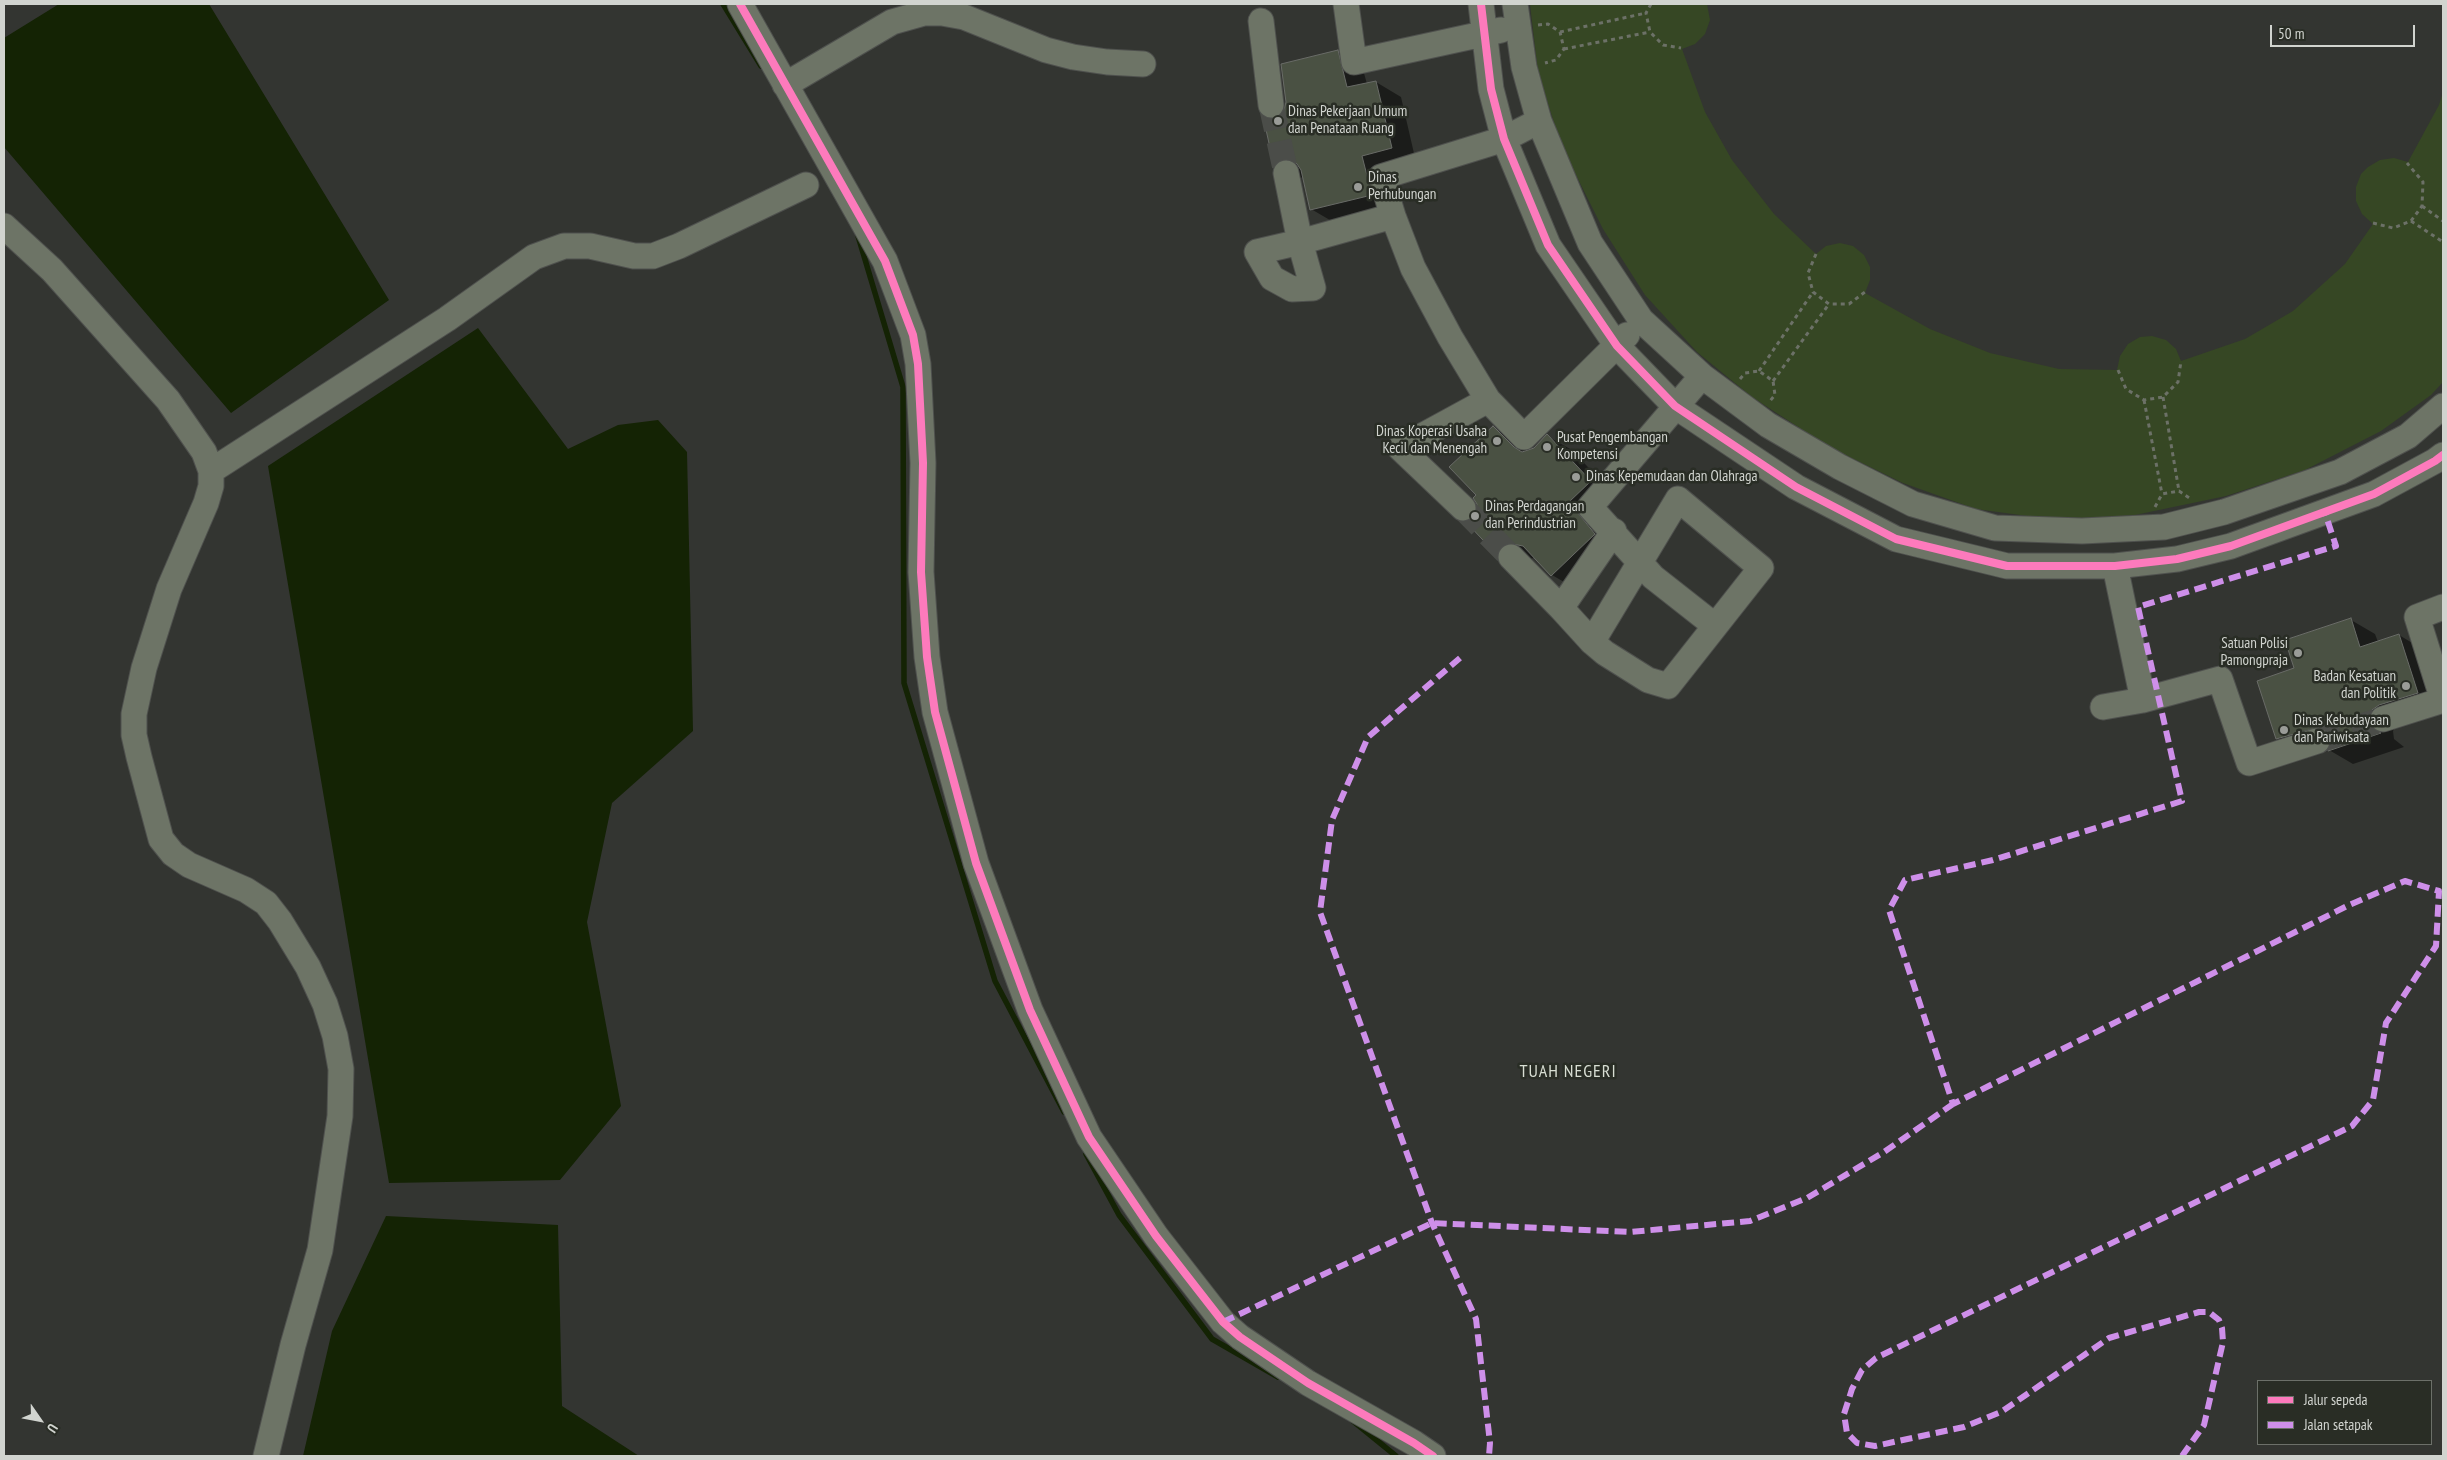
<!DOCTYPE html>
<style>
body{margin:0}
#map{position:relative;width:2447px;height:1460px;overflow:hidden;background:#333531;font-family:"PT Sans Narrow",sans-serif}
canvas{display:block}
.frame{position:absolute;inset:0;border:5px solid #d1d4cf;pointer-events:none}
.legend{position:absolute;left:2257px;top:1380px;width:175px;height:65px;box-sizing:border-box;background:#292d25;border:1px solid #6c7069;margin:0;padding:6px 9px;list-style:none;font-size:15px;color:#d1d4cf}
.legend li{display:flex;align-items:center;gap:10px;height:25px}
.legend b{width:25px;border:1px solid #6c7069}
.north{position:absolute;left:15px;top:1395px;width:50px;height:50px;-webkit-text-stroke:4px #292d25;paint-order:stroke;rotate:123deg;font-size:14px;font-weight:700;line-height:20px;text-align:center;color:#d1d4cf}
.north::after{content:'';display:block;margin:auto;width:18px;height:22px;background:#d1d4cf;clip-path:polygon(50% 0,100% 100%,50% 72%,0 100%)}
.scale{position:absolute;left:2270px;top:25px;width:145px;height:22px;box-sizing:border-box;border:2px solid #d1d4cf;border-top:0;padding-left:6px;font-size:15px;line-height:18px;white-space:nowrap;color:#d1d4cf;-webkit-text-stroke:4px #292d25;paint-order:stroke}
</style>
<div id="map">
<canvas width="2447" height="1460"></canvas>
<div class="frame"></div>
<ul class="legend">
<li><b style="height:6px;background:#fd7abc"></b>Jalur sepeda</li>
<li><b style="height:6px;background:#ce8fe9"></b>Jalan setapak</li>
</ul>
<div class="north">U</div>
<div class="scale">50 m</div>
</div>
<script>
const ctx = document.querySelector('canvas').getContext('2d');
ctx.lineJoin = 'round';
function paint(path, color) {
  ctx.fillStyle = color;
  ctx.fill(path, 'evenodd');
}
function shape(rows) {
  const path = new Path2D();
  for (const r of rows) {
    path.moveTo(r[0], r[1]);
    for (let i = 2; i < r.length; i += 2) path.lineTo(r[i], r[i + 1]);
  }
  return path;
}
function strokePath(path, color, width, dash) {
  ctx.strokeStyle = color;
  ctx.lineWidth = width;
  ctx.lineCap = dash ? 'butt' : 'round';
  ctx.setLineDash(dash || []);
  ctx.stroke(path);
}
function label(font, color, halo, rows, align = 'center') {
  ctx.font = font + ' "PT Sans Narrow",sans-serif';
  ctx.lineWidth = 5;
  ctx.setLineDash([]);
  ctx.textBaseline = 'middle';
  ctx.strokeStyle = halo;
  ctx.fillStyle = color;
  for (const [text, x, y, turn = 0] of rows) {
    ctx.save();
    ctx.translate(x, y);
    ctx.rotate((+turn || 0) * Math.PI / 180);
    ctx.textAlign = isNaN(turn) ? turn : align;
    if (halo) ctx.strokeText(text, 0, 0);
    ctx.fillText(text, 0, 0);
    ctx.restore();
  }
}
paint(shape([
 [1530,4,1707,4,1710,20,1705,34,1695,44,1682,49,1705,112,1732,160,1774,214,1816,254,1826,246,1840,243,1853,246,1864,255,1870,267,1870,280,1865,293,1930,329,1990,353,2059,369,2117,370,2120,356,2128,344,2140,337,2152,336,2166,340,2176,349,2181,361,2245,339,2293,311,2345,264,2373,224,2362,214,2356,201,2356,187,2361,174,2368,167,2380,160,2394,158,2408,162,2439,105,2443,92,2443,382,2431,395,2381,431,2305,470,2226,496,2135,515,2057,520,1976,509,1903,483,1829,447,1752,397,1697,352,1645,295,1603,229,1561,145,1538,72]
]), '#364724');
paint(shape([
 [59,4,209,4,389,300,231,413,4,147,4,38],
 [478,328,568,449,618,425,658,420,687,452,693,731,612,803,587,922,621,1106,560,1180,389,1183,268,466],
 [386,1216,558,1225,562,1406,639,1456,303,1456,332,1331]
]), '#142304');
paint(shape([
 [1338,52,1362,66,1367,84,1376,82,1401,97,1416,162,1386,169,1396,209,1335,223,1311,209,1304,176,1299,179,1275,165,1272,121,1280,118],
 [1493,428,1518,442,1527,451,1534,449,1547,436,1572,450,1615,496,1593,517,1619,548,1576,589,1552,575,1536,557,1525,561,1522,568,1498,554,1468,522,1474,519,1478,512,1477,495],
 [2351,620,2375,634,2378,642,2399,635,2424,650,2442,707,2397,724,2393,731,2394,739,2404,747,2353,764,2329,750,2332,744,2302,752,2277,738,2296,669]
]), '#0007');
strokePath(shape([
 [723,4,761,66],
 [858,236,903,387,904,683,995,981,1064,1112],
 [1086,1154,1119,1215,1212,1339,1278,1377],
 [1353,1421,1396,1456]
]), '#142304', 5.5);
const building = shape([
 [1338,50,1347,87,1376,81,1392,148,1362,156,1372,195,1310,210,1301,170,1297,164,1291,160,1284,159,1274,166,1263,116,1273,119,1280,116,1284,110,1286,102,1281,64,1338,50],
 [1493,426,1514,447,1522,452,1534,448,1547,434,1591,481,1569,502,1595,534,1551,576,1523,546,1507,543,1501,547,1497,555,1466,522,1473,518,1477,512,1477,504,1473,498,1476,495,1449,467,1493,426],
 [2351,618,2360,647,2399,634,2418,693,2379,705,2372,710,2369,716,2370,724,2374,730,2381,733,2328,751,2331,744,2330,736,2326,730,2320,727,2276,739,2257,681,2294,668,2285,640,2351,618]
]);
paint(building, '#4a5143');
strokePath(building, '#696b67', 1);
strokePath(shape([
 [1271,105,1286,173],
 [1463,508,1511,557],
 [2317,741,2383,719]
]), '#4b4d49', 25, [25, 12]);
const minor = shape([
 [740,4,885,261,913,335,918,364,923,463,921,572,927,657,935,712,976,863,1030,1010,1089,1137,1156,1236,1223,1322,1240,1337,1308,1383,1414,1443,1433,1456],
 [1346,4,1354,62,1501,30],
 [1481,4,1491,89,1504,139,1548,245,1617,346,1675,406,1796,487,1896,539,2007,566,2115,566,2177,559,2231,546,2374,494,2435,461,2443,455],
 [1515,4,1524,67,1539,121,1590,243,1641,320,1702,376,1768,425,1840,467,1913,504,1995,528,2082,531,2164,527,2224,512,2340,472,2408,436,2443,406],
 [1261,21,1271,105],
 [785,85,892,22,924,13,942,13,964,17,1046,50,1073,57,1107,62,1143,64],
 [1286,173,1300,242,1313,288,1292,289,1272,278,1257,252,1300,242,1393,216],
 [4,226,52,270,168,400,204,452,211,471,211,486,206,503,169,589,144,668,134,714,134,735,139,757,161,839,173,854,189,865,246,890,266,903,280,921,308,967,325,1004,335,1036,341,1069,340,1116,320,1250,293,1345,266,1456],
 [1702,376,1590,507,1653,577,1714,625],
 [1488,400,1450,337,1413,268,1393,216,1381,177,1504,139,1539,121],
 [211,471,447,319,534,257,564,246,590,246,634,256,653,256,679,246,806,185],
 [1678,499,1761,568,1668,686,1648,680,1605,653,1592,642,1678,499],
 [1463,508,1400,448,1488,400,1524,437,1627,335],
 [1511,557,1561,608],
 [2115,566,2143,700,2220,679,2249,763,2317,741],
 [1592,642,1561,608,1614,531],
 [2103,707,2143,700],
 [2383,719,2443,700,2417,617,2443,607]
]);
strokePath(minor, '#4f514e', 27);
strokePath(shape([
 [1651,4,1646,13,1650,32,1663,45,1681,48],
 [1538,25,1548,24,1560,32,1564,49,1556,60,1545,63],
 [1560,32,1646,13],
 [1564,49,1650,32],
 [2422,206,2443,221],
 [2411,221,2443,242],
 [2373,223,2393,228,2411,221,2422,206,2423,182,2407,163],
 [1816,254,1808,273,1813,292,1829,304,1849,304,1865,292],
 [2118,370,2126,389,2144,400,2163,397,2178,382,2181,361],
 [1759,371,1813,292],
 [1740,379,1745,373,1759,371,1773,381,1775,395,1770,401],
 [1773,381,1829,304],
 [2163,397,2179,491],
 [2144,400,2162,494],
 [2155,507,2162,494,2179,491,2191,499]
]), '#6c7167', 3, [4, 4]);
strokePath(minor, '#6d7466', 25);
strokePath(shape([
 [1460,658,1368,737,1332,820,1320,912,1432,1223,1476,1319,1490,1443,1489,1456],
 [1223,1322,1432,1223,1630,1232,1750,1221,1807,1198,1884,1152,1953,1104],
 [2182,1456,2204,1425,2223,1342,2222,1328,2219,1320,2209,1312,2199,1312,2109,1338,2001,1412,1964,1427,1875,1446,1857,1443,1847,1433,1844,1414,1852,1389,1862,1370,1876,1358,2352,1126,2373,1100,2386,1023,2436,946,2439,891,2405,881,2349,905,1953,1104,1889,910,1905,880,1993,860,2182,801,2138,607,2336,546,2325,513]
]), '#ce8fe9', 6, [12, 6]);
strokePath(shape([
 [740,4,885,261,913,335,918,364,923,463,921,572,927,657,935,712,976,863,1030,1010,1089,1137,1156,1236,1223,1322,1240,1337,1308,1383,1414,1443,1433,1456],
 [1481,4,1491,89,1504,139,1548,245,1617,346,1675,406,1796,487,1896,539,2007,566,2115,566,2177,559,2231,546,2374,494,2435,461,2443,455]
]), '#fd7abc', 8);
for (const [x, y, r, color] of [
 [1278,121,5,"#9a9c98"],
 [1358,187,5,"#9a9c98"],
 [1497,441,5,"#9a9c98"],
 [1547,447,5,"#9a9c98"],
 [1576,477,5,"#9a9c98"],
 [1475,516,5,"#9a9c98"],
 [2298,653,5,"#9a9c98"],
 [2406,686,5,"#9a9c98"],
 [2284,730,5,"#9a9c98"]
]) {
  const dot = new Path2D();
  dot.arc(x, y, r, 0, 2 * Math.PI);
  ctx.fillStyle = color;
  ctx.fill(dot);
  strokePath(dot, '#292d25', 2);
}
label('15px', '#d1d4cf', '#292d25', [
 ["Dinas Pekerjaan Umum",1288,112],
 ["dan Penataan Ruang",1288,129],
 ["Dinas",1368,178],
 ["Perhubungan",1368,195],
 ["Dinas Koperasi Usaha",1487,432,"right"],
 ["Kecil dan Menengah",1487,449,"right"],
 ["Pusat Pengembangan",1557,438],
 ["Kompetensi",1557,455],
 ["Dinas Kepemudaan dan Olahraga",1586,477],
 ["Dinas Perdagangan",1485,507],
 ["dan Perindustrian",1485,524],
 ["Satuan Polisi",2288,644,"right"],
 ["Pamongpraja",2288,661,"right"],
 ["Badan Kesatuan",2396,677,"right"],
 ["dan Politik",2396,694,"right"],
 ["Dinas Kebudayaan",2294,721],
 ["dan Pariwisata",2294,738]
], 'left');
ctx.letterSpacing = '1px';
label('18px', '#d8ded3', '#292d25', [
 ["TUAH NEGERI",1568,1072]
]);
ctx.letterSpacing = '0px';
</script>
